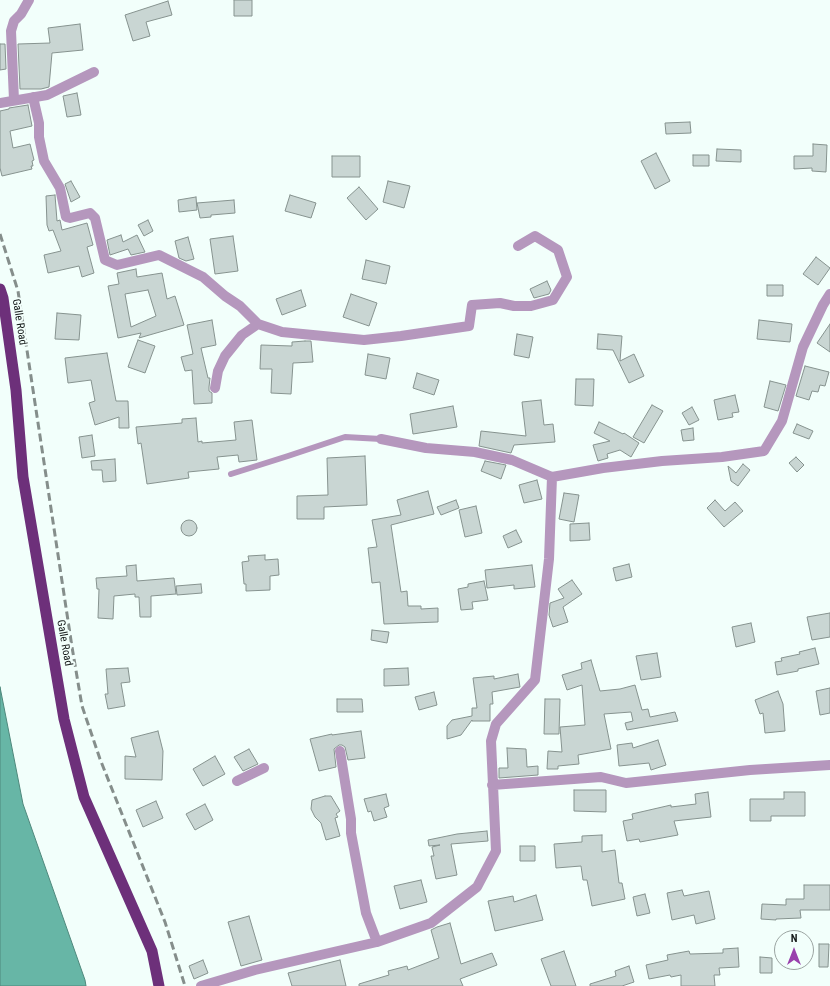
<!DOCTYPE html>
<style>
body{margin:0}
#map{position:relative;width:830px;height:986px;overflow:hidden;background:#f2fffb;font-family:"Roboto Condensed",sans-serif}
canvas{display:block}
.north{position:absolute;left:774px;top:930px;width:40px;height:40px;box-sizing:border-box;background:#f2fffb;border:1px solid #9aa4a1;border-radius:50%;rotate:0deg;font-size:11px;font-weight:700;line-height:16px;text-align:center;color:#171c1b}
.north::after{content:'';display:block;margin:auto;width:14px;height:18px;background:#9941ad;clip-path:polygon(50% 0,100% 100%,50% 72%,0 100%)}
</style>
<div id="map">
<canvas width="830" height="986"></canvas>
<div class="north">N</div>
</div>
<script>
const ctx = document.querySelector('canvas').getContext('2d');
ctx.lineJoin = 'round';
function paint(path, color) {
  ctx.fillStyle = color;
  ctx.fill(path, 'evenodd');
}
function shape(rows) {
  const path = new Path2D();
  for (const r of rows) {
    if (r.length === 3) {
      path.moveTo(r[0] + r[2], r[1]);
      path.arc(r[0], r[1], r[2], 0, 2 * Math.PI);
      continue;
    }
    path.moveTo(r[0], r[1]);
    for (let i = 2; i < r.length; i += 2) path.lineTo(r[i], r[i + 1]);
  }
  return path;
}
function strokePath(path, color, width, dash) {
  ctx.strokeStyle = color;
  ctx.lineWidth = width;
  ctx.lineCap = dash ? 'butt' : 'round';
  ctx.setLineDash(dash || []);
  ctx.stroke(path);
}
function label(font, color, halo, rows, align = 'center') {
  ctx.font = font + ' "Roboto Condensed",sans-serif';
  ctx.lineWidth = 4;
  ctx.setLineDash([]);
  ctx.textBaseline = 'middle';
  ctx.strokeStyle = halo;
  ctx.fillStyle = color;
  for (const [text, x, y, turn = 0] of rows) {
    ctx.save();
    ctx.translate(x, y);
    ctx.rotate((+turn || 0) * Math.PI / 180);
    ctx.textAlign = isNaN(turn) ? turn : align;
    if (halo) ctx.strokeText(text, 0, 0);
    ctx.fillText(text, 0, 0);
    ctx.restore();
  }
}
const water = shape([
 [0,687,23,804,85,980,86,986,0,986,0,687]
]);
paint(water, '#67b6a6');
strokePath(water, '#4f887c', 1);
const building = shape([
 [234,0,252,0,252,16,234,16,234,0],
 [168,1,172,15,146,22,150,36,133,41,125,15,168,1],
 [80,24,83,50,52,53,49,87,41,89,20,89,18,44,50,43,48,28,80,24],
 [0,44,5,44,6,69,0,70,0,44],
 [77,93,81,115,67,117,63,96,77,93],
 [28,105,32,126,10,131,13,148,30,144,34,160,32,161,33,166,31,166,32,169,2,176,0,168,0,111,9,109,9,108,28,105],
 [690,122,691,133,666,134,665,123,690,122],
 [813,144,827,145,826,172,812,171,812,168,794,169,794,156,813,156,813,144],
 [717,149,741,150,741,162,716,161,717,149],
 [656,153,670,181,655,189,641,161,656,153],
 [693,155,709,155,709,166,693,166,693,155],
 [332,156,360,156,360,177,332,177,332,156],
 [71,181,80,197,71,202,65,184,71,181],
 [388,181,410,186,404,208,383,202,388,181],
 [359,187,378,209,366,220,347,198,359,187],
 [55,195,57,221,60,220,62,230,87,223,93,245,87,247,94,273,82,277,79,266,48,273,44,255,61,251,53,230,49,231,47,225,46,196,55,195],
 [290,195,316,203,311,218,285,211,290,195],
 [196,197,197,210,179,212,178,200,196,197],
 [234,200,235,213,211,215,211,217,200,218,197,203,234,200],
 [148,220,153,231,144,236,138,225,148,220],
 [121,235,123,242,137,235,145,252,131,255,128,249,110,255,107,240,121,235],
 [233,236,238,271,215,274,210,239,233,236],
 [188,237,194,259,186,261,179,258,175,241,188,237],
 [816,257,830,268,818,285,803,274,816,257],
 [366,260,390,266,386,284,362,279,366,260],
 [136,269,137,277,162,273,167,299,175,296,184,325,139,338,141,333,118,338,108,286,119,284,117,273,136,269],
 [148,290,156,316,131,327,125,294,148,290],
 [547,281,551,290,549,294,534,298,530,289,547,281],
 [767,285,783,285,783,296,767,296,767,285],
 [301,290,306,306,282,315,276,299,301,290],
 [351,294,377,303,369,326,343,317,351,294],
 [57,313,81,315,79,340,55,339,57,313],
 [212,320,216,345,201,348,208,378,210,378,209,387,209,391,212,393,212,403,194,404,192,370,185,371,181,357,193,354,187,325,212,320],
 [759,320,792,324,790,342,757,339,759,320],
 [830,324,830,352,817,343,830,324],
 [517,334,533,337,529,358,514,355,517,334],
 [598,334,622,336,620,361,634,354,644,376,629,383,613,350,597,349,598,334],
 [138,340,155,346,145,373,128,367,138,340],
 [305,341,311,341,313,362,293,363,291,394,271,393,272,369,260,369,261,345,292,346,292,342,305,341],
 [107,353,116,401,128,401,129,428,119,428,119,417,95,425,89,403,95,401,91,380,68,383,65,358,107,353],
 [368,354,390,358,386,379,365,375,368,354],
 [805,366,829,372,825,386,820,385,818,392,812,391,809,400,796,396,805,366],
 [417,373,439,380,434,395,413,388,417,373],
 [576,379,594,379,593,406,575,405,576,379],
 [770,381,786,385,778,411,764,407,770,381],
 [735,395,739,412,732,413,733,417,718,420,714,400,735,395],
 [541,400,544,425,553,424,555,442,514,445,511,453,479,446,481,431,526,436,522,402,541,400],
 [652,405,663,411,644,443,633,437,652,405],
 [453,406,457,427,413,434,410,414,453,406],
 [692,407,699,420,689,425,682,413,692,407],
 [196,418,198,442,202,441,202,443,236,440,234,422,252,420,257,460,239,462,238,455,217,457,219,469,188,472,189,478,147,484,141,443,138,444,136,427,182,423,182,419,196,418],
 [599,422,623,434,624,433,639,443,631,457,620,450,607,454,608,458,598,461,593,445,610,441,594,433,599,422],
 [797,424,813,431,809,439,793,433,797,424],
 [693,428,694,440,683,441,681,430,693,428],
 [92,435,95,456,82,458,79,437,92,435],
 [365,456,367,505,324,507,324,519,297,519,297,496,328,495,327,458,365,456],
 [796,457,804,465,797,472,789,463,796,457],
 [115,459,116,481,103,482,102,470,92,470,91,461,115,459],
 [485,461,506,465,501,479,481,471,485,461],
 [743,464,750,470,738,486,731,481,728,466,736,473,743,464],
 [537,480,542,499,524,503,519,485,537,480],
 [428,491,434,514,391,525,401,592,407,591,408,606,421,606,421,609,438,608,438,622,384,624,380,582,372,583,368,548,377,547,372,520,401,515,397,500,428,491],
 [564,493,579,495,574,522,559,519,564,493],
 [456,500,459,508,441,515,437,507,456,500],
 [715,500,725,511,735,502,743,511,724,527,707,508,715,500],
 [476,506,482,533,465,537,459,510,476,506],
 [189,528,8],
 [589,523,590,540,570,541,570,524,589,523],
 [516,530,522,542,508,548,503,536,516,530],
 [265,555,265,560,278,559,279,575,270,576,270,590,246,591,246,584,244,584,242,562,249,561,248,556,265,555],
 [629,564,632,577,616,581,613,568,629,564],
 [136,565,137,581,174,578,176,594,151,596,151,617,140,617,139,597,135,597,135,594,114,596,113,619,98,618,99,589,97,589,96,578,127,576,126,566,136,565],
 [532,565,535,587,514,589,514,585,487,588,485,570,532,565],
 [572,580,582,594,563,607,568,622,553,627,549,615,550,603,564,598,558,589,572,580],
 [484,581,488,600,472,602,473,609,461,610,458,589,468,587,468,584,484,581],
 [201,584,202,593,177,595,176,586,201,584],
 [830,613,830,637,812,640,807,617,830,613],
 [751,623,755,642,736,647,732,627,751,623],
 [372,630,389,632,387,643,371,640,372,630],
 [815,648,819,664,798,669,798,671,777,675,775,662,782,661,781,658,800,654,799,652,815,648],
 [657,653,661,677,641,680,636,656,657,653],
 [591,660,600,691,620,689,635,685,642,710,648,709,650,717,675,712,678,721,627,730,625,723,633,721,631,712,604,714,611,749,578,755,579,764,558,766,558,769,547,769,548,751,562,752,560,727,585,725,582,685,567,690,562,675,582,669,581,663,591,660],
 [128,668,130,682,121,683,125,706,108,709,105,694,108,694,106,669,128,668],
 [408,668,409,685,384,686,384,669,408,668],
 [518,674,520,687,492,692,493,704,490,704,490,721,472,721,472,720,461,735,447,739,447,726,452,720,472,716,472,708,477,708,473,678,494,676,494,679,518,674],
 [830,688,830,713,820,715,816,691,830,688],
 [778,691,783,704,785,731,765,733,763,713,760,714,755,700,778,691],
 [434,692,437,705,419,710,415,697,434,692],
 [337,699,362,699,363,712,337,712,337,699],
 [545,699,560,699,559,734,544,734,545,699],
 [158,731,163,751,162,780,125,779,125,756,136,757,131,738,158,731],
 [361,731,365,758,348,760,345,747,342,745,339,745,334,749,336,767,319,771,310,739,332,734,332,735,361,731],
 [658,740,666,765,651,770,649,763,619,766,617,745,632,743,633,748,658,740],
 [507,748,526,749,527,767,538,766,538,775,499,778,499,768,508,768,507,748],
 [249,749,258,764,243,771,234,757,249,749],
 [215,756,225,774,203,786,193,769,215,756],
 [574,790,606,790,606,812,574,811,574,790],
 [708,792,711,817,674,821,678,835,640,842,639,839,627,841,623,821,633,819,632,814,671,805,671,807,696,804,695,794,708,792],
 [784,792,805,792,805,816,771,816,771,821,750,821,750,799,784,799,784,792],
 [386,794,389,806,384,808,387,817,374,821,371,811,368,812,364,799,386,794],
 [325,796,331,796,340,811,336,814,338,817,335,818,340,836,326,840,321,823,315,817,311,809,312,800,325,796],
 [156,801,163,818,143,827,136,810,156,801],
 [205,804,213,820,195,830,186,814,205,804],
 [487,831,488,841,451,844,457,875,436,879,431,856,434,856,432,847,440,845,429,846,428,840,457,834,487,831],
 [602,835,602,852,615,850,619,883,622,883,625,899,592,906,587,880,583,880,581,866,556,868,554,844,582,842,582,836,602,835],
 [520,846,535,846,535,861,520,861,520,846],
 [421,880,427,902,400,909,394,886,421,880],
 [804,885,830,885,830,910,800,910,801,918,776,919,776,920,761,919,762,904,786,905,786,899,804,899,804,885],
 [682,890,684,896,709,891,715,919,696,924,694,915,672,920,667,893,682,890],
 [645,894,650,913,637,916,633,897,645,894],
 [536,895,543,920,495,931,488,901,513,896,514,902,536,895],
 [249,916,262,960,241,966,228,922,249,916],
 [450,923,461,964,492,953,497,965,460,979,463,986,359,986,359,984,389,975,388,971,407,966,408,970,439,958,431,930,437,927,450,923],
 [819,944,829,944,828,967,819,967,819,944],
 [738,948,739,967,719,968,720,975,714,975,715,986,681,986,681,975,671,977,670,975,649,979,646,965,668,960,667,955,689,951,690,954,723,953,723,949,738,948],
 [564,951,576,986,551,986,541,959,564,951],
 [760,957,772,958,772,973,760,973,760,957],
 [203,960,208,973,194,979,189,966,203,960],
 [340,960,346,986,292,986,288,973,340,960],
 [629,966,634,982,622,986,590,986,590,984,616,976,615,971,629,966]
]);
paint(building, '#c9d6d3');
strokePath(building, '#86938f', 1);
strokePath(shape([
 [231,474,288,456,345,437,381,439]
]), '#b597bd', 6);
strokePath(shape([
 [33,97,39,123,39,137,44,161,60,188,66,217,70,218,90,213,95,218,105,260,117,265,159,255,203,277,225,296,240,306,258,324,282,332,364,340,401,336,469,326,472,305,500,303,514,306,531,306,553,300,567,277,558,250,535,236,518,246],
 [14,100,11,31,14,21,21,14,29,0],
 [0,103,47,95,94,72],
 [215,388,218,371,225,356,242,335,258,324],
 [381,439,426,448,475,452,512,460,552,477],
 [340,751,351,819,351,833,366,913,377,942],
 [237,781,264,768],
 [492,785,601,777,626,783,750,770,830,765],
 [201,986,255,970,377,942,431,923,477,887,496,851,491,741,496,724,535,680,549,559,552,477,603,468,662,461,722,457,764,451,782,421,803,347,823,305,830,294]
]), '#b597bd', 10);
strokePath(shape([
 [0,289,3,298,16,390,23,477,64,719,84,797,152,951,159,986]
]), '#6d307a', 11);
strokePath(shape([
 [0,234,18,291,72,647,82,706,100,759,165,922,185,986]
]), '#858e8b', 3, [8, 4]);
label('11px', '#171c1b', '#f2fffb', [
 ["Galle Road",19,322,81],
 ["Galle Road",64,643,80]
]);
</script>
